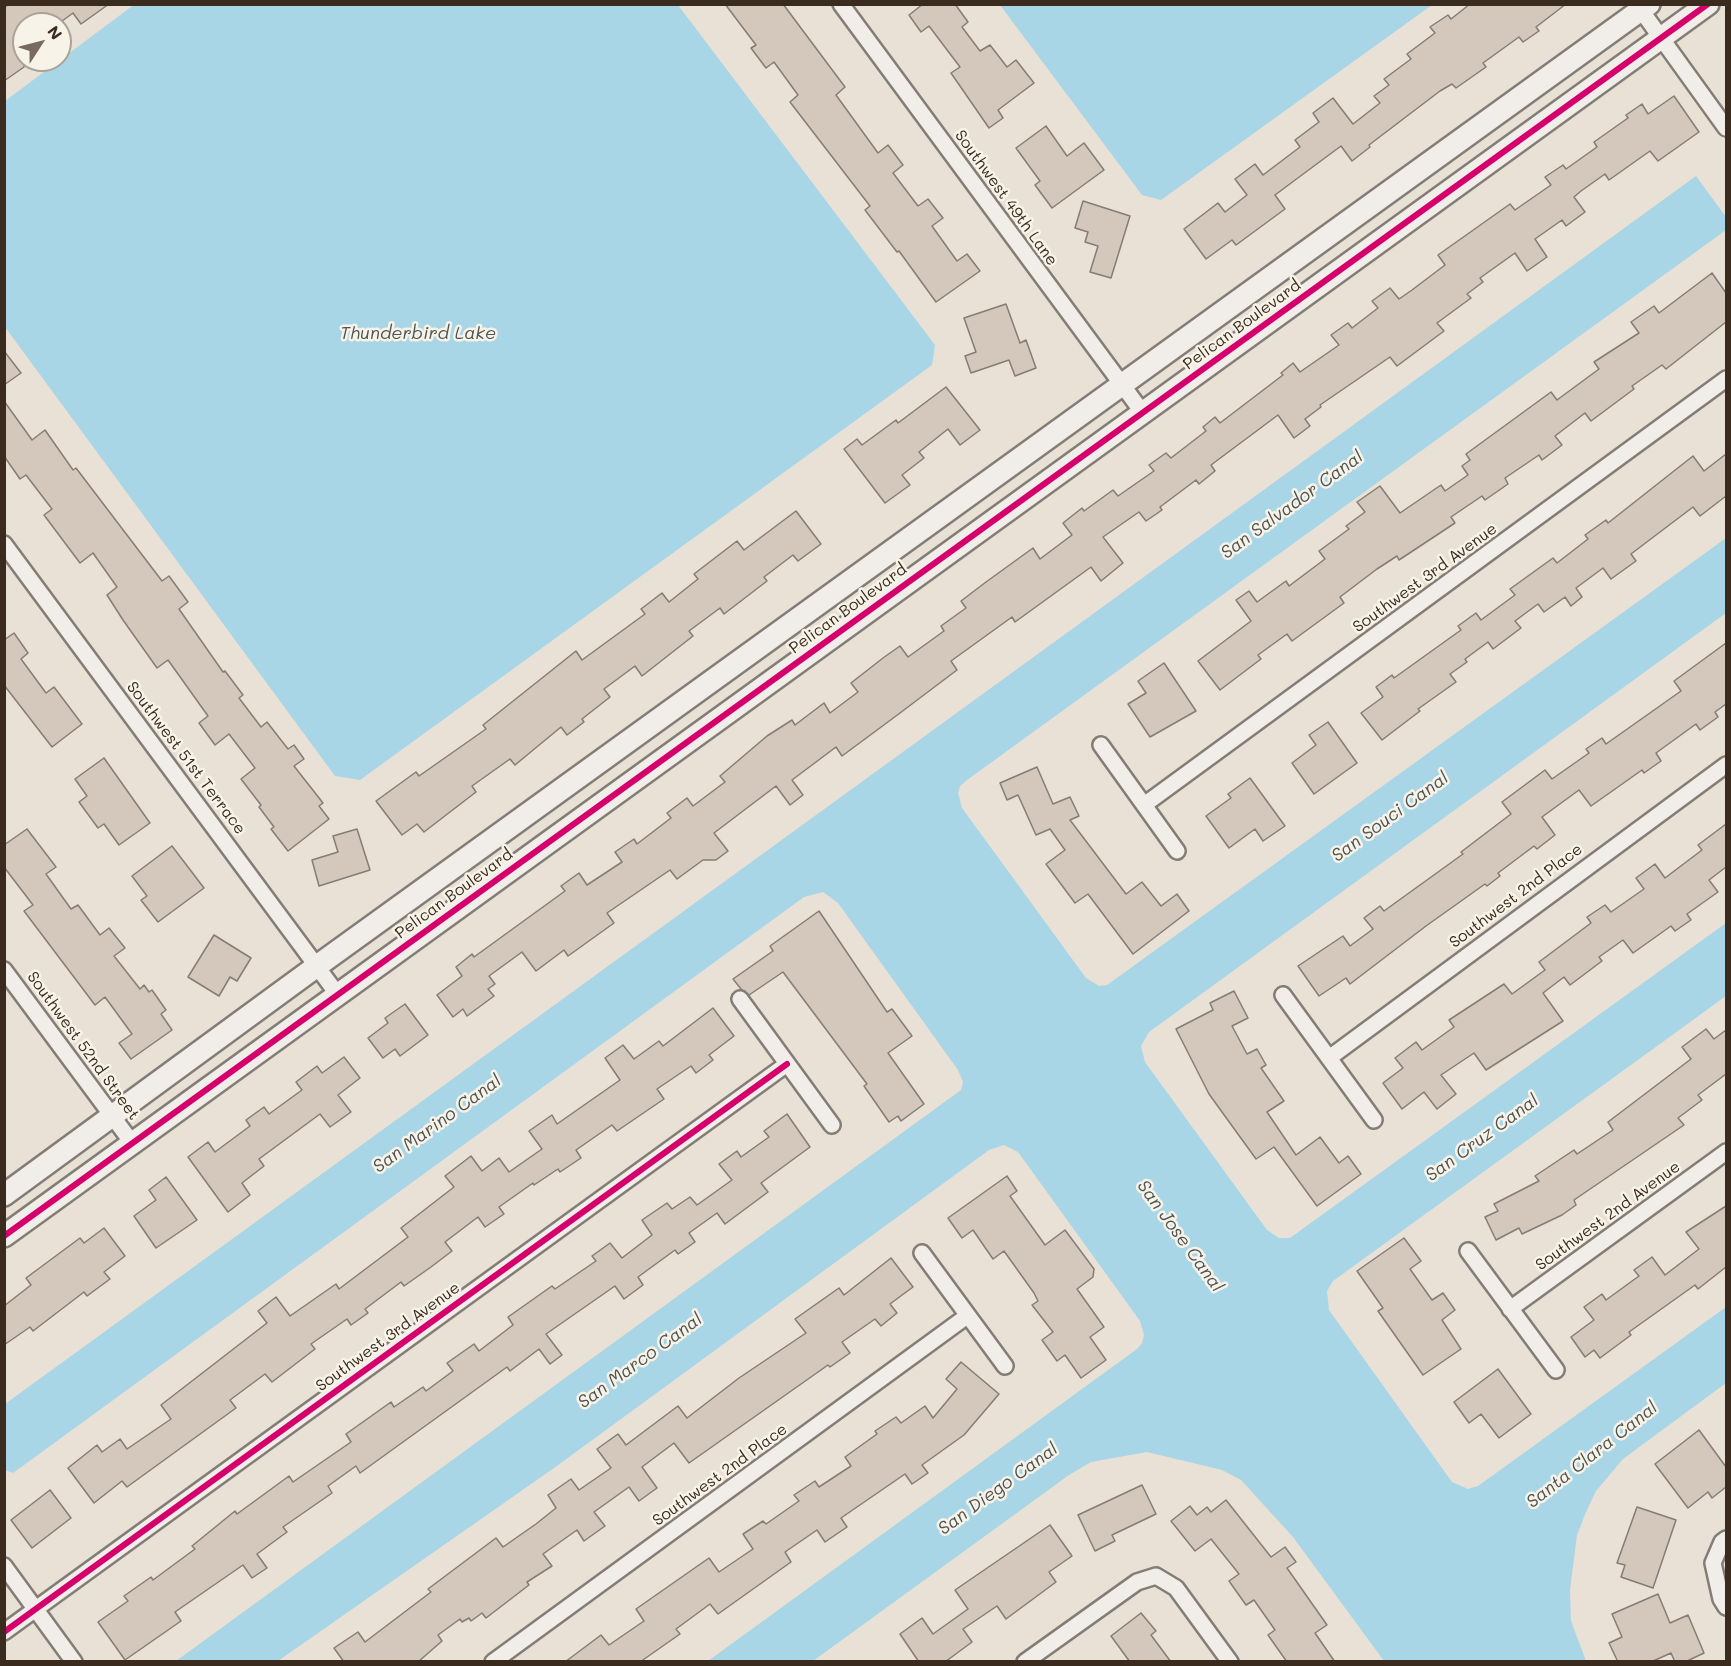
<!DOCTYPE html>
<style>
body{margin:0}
#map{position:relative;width:1731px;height:1666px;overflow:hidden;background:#e9e0d6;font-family:Mali,sans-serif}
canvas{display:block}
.frame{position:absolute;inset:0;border:6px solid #3b2a1e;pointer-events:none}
.north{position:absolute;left:12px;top:12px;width:60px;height:60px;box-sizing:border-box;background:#f7f3e8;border:2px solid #aca397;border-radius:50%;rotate:54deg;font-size:16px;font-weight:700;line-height:24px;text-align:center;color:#3b2a1e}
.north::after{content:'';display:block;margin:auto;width:21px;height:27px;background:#786a5e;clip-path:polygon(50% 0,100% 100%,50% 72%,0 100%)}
</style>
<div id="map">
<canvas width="1731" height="1666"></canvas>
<div class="frame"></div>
<div class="north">N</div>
</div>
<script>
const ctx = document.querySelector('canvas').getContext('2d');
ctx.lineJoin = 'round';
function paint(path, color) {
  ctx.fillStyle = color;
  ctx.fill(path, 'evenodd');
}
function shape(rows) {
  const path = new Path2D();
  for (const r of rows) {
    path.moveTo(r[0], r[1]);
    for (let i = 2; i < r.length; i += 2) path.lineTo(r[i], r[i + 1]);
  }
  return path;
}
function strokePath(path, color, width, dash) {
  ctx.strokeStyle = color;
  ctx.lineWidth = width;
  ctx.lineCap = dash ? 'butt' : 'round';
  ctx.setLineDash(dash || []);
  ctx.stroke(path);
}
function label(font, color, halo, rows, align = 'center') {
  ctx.font = font + ' Mali,sans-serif';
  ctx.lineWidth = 5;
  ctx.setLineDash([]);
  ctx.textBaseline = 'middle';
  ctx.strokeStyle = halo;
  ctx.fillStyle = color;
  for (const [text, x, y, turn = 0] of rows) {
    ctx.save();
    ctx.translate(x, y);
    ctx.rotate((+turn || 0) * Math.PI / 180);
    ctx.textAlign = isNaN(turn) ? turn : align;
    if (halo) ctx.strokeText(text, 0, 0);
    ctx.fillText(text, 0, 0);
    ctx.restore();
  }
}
paint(shape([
 [135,4,678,5,935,345,932,365,360,780,335,776,5,327,5,101],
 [1000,5,1432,5,1161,200,1142,195],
 [1696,176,1726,217,1726,230,967,780,960,786,958,793,962,808,1086,978,1099,986,1107,985,1726,538,1726,613,1149,1032,1141,1046,1145,1062,1267,1230,1279,1238,1290,1238,1726,923,1726,996,1333,1281,1327,1291,1329,1310,1452,1482,1468,1489,1478,1486,1726,1307,1726,1383,1623,1459,1596,1491,1586,1512,1577,1535,1570,1590,1571,1621,1586,1661,1384,1661,1293,1537,1241,1480,1222,1470,1147,1452,1091,1462,1069,1475,813,1661,708,1661,1137,1349,1142,1343,1144,1335,1140,1321,1018,1152,1004,1145,989,1150,554,1468,278,1661,176,1661,961,1090,963,1082,958,1070,838,903,823,892,804,897,13,1473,5,1470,5,1404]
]), '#a8d6e7');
const building = shape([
 [9,4,109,4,81,24,73,13,58,24,24,24,24,67,4,81,4,8,9,4],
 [725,4,783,4,845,87,836,95,878,153,888,145,903,165,893,173,918,206,928,199,943,218,932,226,957,261,967,254,980,271,936,302,899,251,897,252,865,210,870,206,790,102,798,95,774,62,766,68,751,48,756,45,725,4],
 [923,4,955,4,968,22,962,27,980,51,990,45,1007,67,1016,60,1034,83,998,110,1003,118,989,128,951,73,960,67,929,26,921,32,909,15,923,4],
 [1470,4,1566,4,1536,27,1539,31,1523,42,1519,37,1483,63,1486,67,1456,88,1452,84,1440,91,1369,145,1370,147,1352,161,1341,146,1314,166,1275,195,1285,209,1236,245,1232,240,1206,259,1184,229,1218,203,1225,212,1247,195,1235,179,1255,164,1263,175,1300,147,1295,140,1319,122,1313,113,1333,98,1353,124,1380,103,1374,96,1389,85,1384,79,1411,59,1407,54,1435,33,1430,27,1448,15,1451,19,1470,4],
 [1674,96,1699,132,1658,161,1650,151,1609,180,1605,174,1581,191,1574,197,1585,212,1566,226,1562,220,1535,239,1547,257,1527,271,1515,253,1480,278,1483,282,1467,294,1471,298,1437,323,1444,331,1397,366,1390,357,1320,405,1321,407,1305,419,1310,426,1294,438,1278,415,1211,465,1215,471,1199,484,1196,480,1160,507,1162,510,1146,521,1139,512,1103,537,1123,563,1101,581,1091,567,1015,622,1012,617,951,661,957,670,896,716,842,756,836,747,792,780,803,795,790,805,776,786,714,833,728,851,716,860,703,860,677,879,670,870,607,913,614,923,568,956,564,950,536,971,522,952,489,976,495,984,488,989,494,996,467,1016,463,1009,453,1017,437,995,462,976,456,967,472,954,474,957,565,891,561,886,579,873,587,885,622,862,615,852,634,839,637,844,671,818,667,813,687,798,693,806,725,782,720,776,767,736,792,720,795,725,824,703,830,713,858,692,851,683,883,658,900,646,908,657,944,631,941,626,966,608,961,601,986,582,1033,548,1040,559,1072,535,1063,523,1082,508,1084,511,1113,490,1118,496,1154,471,1149,465,1166,453,1171,458,1206,431,1203,427,1215,417,1220,423,1283,375,1281,373,1293,363,1300,372,1339,345,1331,335,1348,323,1352,328,1378,308,1372,301,1390,288,1399,299,1412,290,1445,265,1438,255,1510,204,1515,210,1551,185,1545,177,1563,165,1566,169,1597,147,1594,142,1628,118,1626,115,1642,104,1648,114,1674,96],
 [1046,126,1067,156,1084,143,1104,170,1052,208,1035,185,1040,181,1016,148,1046,126],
 [1083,201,1130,216,1111,278,1090,272,1098,246,1085,242,1088,232,1075,228,1083,201],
 [1712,273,1726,293,1726,322,1666,369,1662,365,1632,386,1634,389,1591,421,1585,413,1555,436,1562,445,1542,460,1539,455,1505,478,1508,484,1485,500,1482,496,1451,517,1455,523,1399,560,1397,556,1377,569,1340,597,1344,603,1292,641,1287,634,1258,655,1261,659,1220,690,1198,661,1251,621,1236,600,1249,591,1257,602,1286,581,1289,586,1325,559,1319,551,1349,529,1346,526,1365,512,1357,502,1380,486,1400,513,1441,485,1445,491,1468,475,1462,466,1470,460,1466,454,1551,392,1557,400,1599,369,1594,362,1639,333,1631,322,1654,306,1659,313,1712,273],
 [1006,304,1020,343,1026,340,1036,368,1015,376,1009,360,971,373,965,356,976,352,964,318,1006,304],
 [4,351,21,373,4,385,4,351],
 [946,387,980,430,960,445,948,429,919,452,924,458,902,475,910,485,885,503,844,449,857,439,862,445,896,420,898,423,946,387],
 [4,401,32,440,45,430,73,470,76,468,162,581,169,576,188,602,179,609,223,672,225,671,243,695,239,698,261,727,267,722,288,749,294,745,304,759,294,766,323,803,319,806,329,819,288,851,271,829,274,827,259,807,261,805,241,779,255,768,229,734,215,745,199,723,208,716,168,660,157,668,123,620,107,595,117,587,93,553,80,563,44,515,52,509,26,475,20,479,4,456,4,401],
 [1726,454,1726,496,1700,516,1693,507,1631,554,1636,561,1611,579,1603,568,1576,588,1582,597,1571,606,1565,597,1544,612,1538,604,1515,621,1521,628,1493,649,1488,642,1465,659,1467,662,1450,674,1456,682,1418,709,1420,711,1382,740,1361,713,1383,697,1376,687,1392,675,1394,678,1461,630,1458,626,1476,613,1481,620,1515,595,1510,589,1553,558,1557,563,1588,539,1585,535,1606,520,1608,523,1693,456,1704,471,1726,454],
 [796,511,821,544,798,561,793,555,764,577,767,581,724,614,720,608,689,631,693,636,642,676,635,666,604,689,610,697,582,719,584,722,567,735,561,727,515,765,510,759,472,786,476,792,424,832,417,824,402,835,376,801,416,772,419,776,486,729,483,725,576,651,582,660,645,614,641,609,662,593,669,602,698,579,694,574,737,541,744,550,796,511],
 [14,633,28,653,21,659,46,693,54,687,82,724,52,747,4,685,4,640,14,633],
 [1726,643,1726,704,1715,712,1718,717,1700,730,1696,724,1656,753,1661,761,1644,773,1642,770,1591,806,1579,790,1542,817,1555,835,1537,849,1534,846,1498,873,1500,876,1487,886,1485,884,1426,926,1350,984,1346,978,1319,996,1298,966,1343,936,1350,946,1373,929,1364,918,1380,906,1384,911,1463,854,1461,852,1511,814,1502,802,1545,770,1552,779,1589,753,1586,749,1602,738,1606,744,1681,691,1674,681,1726,643],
 [1164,663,1196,711,1150,737,1128,704,1146,693,1138,681,1164,663],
 [1328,722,1357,763,1314,794,1292,763,1316,745,1309,735,1328,722],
 [104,758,150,823,119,845,104,824,98,828,79,802,87,796,75,779,104,758],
 [1037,767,1053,804,1070,797,1079,816,1070,820,1126,894,1142,882,1161,906,1177,894,1189,911,1133,954,1088,894,1075,903,1046,864,1065,850,1050,829,1036,835,1018,795,1007,800,1000,783,1037,767],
 [1250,778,1285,826,1263,841,1255,829,1229,848,1206,816,1231,798,1228,794,1250,778],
 [1726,824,1726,867,1709,880,1718,892,1687,914,1691,920,1675,931,1671,926,1633,953,1623,940,1599,957,1602,961,1570,985,1564,977,1543,993,1563,1021,1486,1070,1474,1053,1441,1075,1456,1094,1437,1109,1424,1092,1402,1109,1383,1083,1403,1068,1395,1058,1416,1042,1422,1050,1454,1027,1449,1020,1504,984,1512,994,1545,970,1539,962,1591,923,1587,917,1605,905,1611,912,1644,889,1636,878,1655,864,1665,878,1702,850,1698,845,1726,824],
 [27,829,56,867,46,874,71,909,78,905,100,935,109,928,125,948,114,956,140,989,144,985,149,992,152,990,166,1010,161,1014,172,1030,131,1059,119,1043,132,1034,105,997,95,1005,24,911,33,905,4,867,4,845,27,829],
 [357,829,370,870,319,886,312,860,338,852,333,836,357,829],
 [172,846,204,888,158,922,141,900,147,896,132,876,172,846],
 [819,911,887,1012,892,1009,912,1036,888,1053,924,1104,901,1121,898,1116,889,1122,864,1086,867,1084,783,972,749,995,741,989,733,979,773,951,770,946,819,911],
 [214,935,251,958,237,981,230,977,219,996,188,977,214,935],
 [1234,991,1248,1018,1232,1026,1247,1054,1257,1049,1266,1065,1261,1068,1284,1101,1267,1112,1296,1155,1320,1137,1339,1163,1348,1156,1361,1174,1317,1206,1274,1147,1256,1159,1209,1094,1176,1029,1213,1010,1210,1003,1234,991],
 [405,1004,428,1035,400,1056,395,1049,383,1058,368,1038,388,1023,385,1018,405,1004],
 [713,1008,734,1036,709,1055,713,1060,696,1073,691,1066,657,1089,664,1099,617,1131,612,1125,576,1150,581,1158,560,1172,558,1169,534,1185,533,1183,499,1207,504,1214,485,1227,478,1217,445,1242,452,1251,431,1267,404,1286,401,1282,365,1309,368,1313,351,1325,347,1319,311,1344,315,1349,272,1382,265,1374,230,1400,236,1408,127,1487,122,1481,94,1503,68,1468,97,1445,102,1452,120,1439,127,1449,171,1419,161,1405,267,1323,258,1311,276,1297,290,1316,336,1284,339,1289,408,1237,401,1228,454,1187,445,1176,471,1156,482,1171,499,1158,509,1172,542,1149,529,1131,552,1115,557,1124,620,1080,605,1058,623,1045,634,1059,659,1041,663,1046,713,1008],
 [1706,1029,1714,1039,1726,1030,1726,1074,1698,1095,1702,1100,1678,1118,1684,1125,1574,1200,1576,1205,1562,1215,1522,1234,1519,1228,1496,1240,1485,1217,1498,1211,1494,1204,1539,1181,1535,1176,1574,1150,1577,1154,1613,1130,1608,1122,1691,1059,1682,1047,1706,1029],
 [344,1057,360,1078,338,1095,351,1112,330,1127,320,1114,259,1159,264,1166,242,1183,250,1195,228,1212,188,1157,208,1142,215,1152,250,1126,246,1120,264,1107,269,1114,302,1090,296,1082,317,1066,322,1073,344,1057],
 [787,1114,810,1147,761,1183,768,1192,725,1224,717,1213,689,1233,695,1242,678,1254,675,1250,638,1277,643,1285,624,1299,615,1286,546,1334,562,1355,550,1364,539,1349,510,1371,507,1367,360,1473,356,1466,328,1486,332,1493,283,1527,287,1532,257,1554,267,1568,252,1578,243,1565,175,1612,181,1621,125,1660,98,1622,128,1601,124,1596,151,1577,153,1580,195,1549,192,1546,235,1511,237,1514,289,1476,293,1482,351,1442,346,1434,391,1402,394,1407,423,1387,426,1391,453,1371,447,1363,474,1344,479,1351,513,1325,508,1317,552,1286,555,1289,596,1261,592,1256,610,1243,622,1258,652,1235,642,1220,667,1203,672,1209,690,1197,697,1205,732,1180,719,1164,737,1151,741,1157,769,1137,764,1131,787,1114],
 [1007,1176,1017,1191,1010,1196,1045,1245,1065,1230,1094,1269,1093,1277,1077,1289,1104,1327,1090,1337,1106,1360,1081,1378,1065,1355,1057,1361,1042,1340,1053,1332,1032,1305,1038,1301,1034,1293,1004,1251,993,1259,973,1230,962,1238,948,1218,1007,1176],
 [166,1177,197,1220,156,1248,134,1216,156,1200,149,1190,166,1177],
 [1726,1206,1726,1267,1698,1289,1695,1285,1629,1332,1631,1335,1600,1358,1594,1350,1585,1357,1571,1337,1594,1320,1584,1307,1602,1294,1606,1300,1639,1276,1634,1270,1652,1257,1665,1275,1699,1249,1686,1232,1726,1206],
 [104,1228,125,1256,104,1272,110,1279,87,1296,84,1292,33,1331,30,1327,4,1345,4,1306,31,1285,26,1278,80,1238,84,1243,104,1228],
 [1404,1238,1421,1261,1410,1269,1432,1300,1443,1293,1455,1310,1442,1320,1461,1349,1423,1375,1378,1311,1383,1308,1357,1271,1404,1238],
 [891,1258,913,1287,890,1304,897,1313,881,1326,875,1319,842,1342,850,1353,830,1367,828,1365,689,1463,674,1443,642,1467,657,1488,639,1501,629,1487,594,1512,605,1526,584,1541,577,1530,543,1554,552,1566,527,1582,529,1585,486,1618,482,1613,471,1621,469,1618,462,1622,460,1619,438,1635,442,1641,418,1662,344,1662,334,1648,358,1632,365,1642,431,1592,428,1589,496,1538,503,1547,536,1524,556,1508,548,1495,571,1479,579,1490,611,1468,597,1449,618,1434,626,1445,678,1406,687,1418,739,1378,806,1333,795,1319,839,1288,844,1295,891,1258],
 [961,1362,999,1394,964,1435,922,1465,928,1473,912,1484,905,1474,841,1518,847,1527,825,1542,817,1530,785,1552,791,1562,718,1614,710,1604,676,1629,680,1634,640,1662,565,1662,601,1635,609,1645,644,1621,636,1609,709,1558,719,1572,753,1549,743,1534,763,1521,766,1524,799,1501,794,1495,815,1481,819,1487,851,1466,845,1457,877,1434,875,1431,896,1417,901,1423,925,1406,933,1418,957,1389,946,1379,961,1362],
 [1498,1369,1531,1414,1499,1438,1481,1414,1469,1423,1454,1402,1498,1369],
 [1699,1430,1726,1467,1726,1487,1712,1498,1708,1492,1688,1508,1655,1464,1699,1430],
 [1142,1485,1156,1514,1112,1535,1115,1541,1095,1551,1078,1515,1142,1485],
 [50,1490,71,1518,32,1548,11,1520,50,1490],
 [1226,1500,1271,1557,1285,1547,1296,1562,1287,1568,1327,1625,1315,1633,1335,1662,1287,1662,1268,1635,1275,1630,1254,1600,1246,1605,1229,1581,1239,1574,1211,1539,1195,1551,1171,1521,1190,1506,1197,1515,1207,1507,1211,1512,1226,1500],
 [1637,1507,1676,1520,1653,1588,1621,1577,1625,1565,1617,1563,1637,1507],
 [1050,1525,1072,1556,1049,1572,1056,1582,1006,1619,997,1606,963,1629,972,1642,945,1662,919,1662,900,1634,922,1618,933,1634,968,1609,955,1590,1050,1525],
 [1658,1594,1670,1623,1688,1615,1704,1653,1685,1662,1675,1662,1671,1653,1651,1662,1618,1662,1609,1643,1622,1637,1612,1614,1658,1594],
 [1141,1613,1156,1631,1151,1635,1171,1662,1130,1662,1111,1636,1141,1613]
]);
paint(building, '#d4c7bc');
strokePath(building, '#847d76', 1.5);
const street = shape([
 [841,4,1143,413],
 [1641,10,1726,128],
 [4,544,338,995],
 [1101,745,1177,851],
 [1144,805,1726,379],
 [4,970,133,1144],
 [1283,995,1374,1120],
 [740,999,832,1125],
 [1329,1058,1726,765],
 [1468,1251,1556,1370],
 [922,1253,1005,1366],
 [1510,1309,1726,1152],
 [1726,1539,1722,1542,1713,1563,1721,1599,1726,1607],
 [4,1566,74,1662],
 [4,1632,787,1064],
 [493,1662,967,1316],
 [1025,1662,1137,1582,1156,1576,1176,1588,1230,1662]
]);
const secondary = shape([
 [4,1195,317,966,1649,4],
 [4,1236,1708,4]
]);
strokePath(street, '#847d76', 20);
strokePath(secondary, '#847d76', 26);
strokePath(street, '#f1eeea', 15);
strokePath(secondary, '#f1eeea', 21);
strokePath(shape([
 [4,1236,1708,4],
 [4,1632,787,1064]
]), '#d6006c', 6);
label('16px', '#3b2a1e', '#f7f3e8', [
 ["Southwest 49th Lane",1006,198,54],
 ["Pelican Boulevard",1242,325,-36],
 ["Southwest 3rd Avenue",1425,578,-36],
 ["Pelican Boulevard",848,609,-36],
 ["Southwest 51st Terrace",186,758,53],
 ["Pelican Boulevard",454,894,-36],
 ["Southwest 2nd Place",1516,896,-37],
 ["Southwest 52nd Street",83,1046,54],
 ["Southwest 2nd Avenue",1608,1216,-36],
 ["Southwest 3rd Avenue",388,1337,-36],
 ["Southwest 2nd Place",720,1475,-36]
]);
label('italic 18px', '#4f5452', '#f7f3e8', [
 ["Thunderbird Lake",418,333],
 ["San Salvador Canal",1292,505,-36],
 ["San Souci Canal",1390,817,-36],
 ["San Marino Canal",437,1124,-36],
 ["San Cruz Canal",1482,1138,-36],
 ["San Jose Canal",1180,1236,54],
 ["San Marco Canal",640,1361,-36],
 ["Santa Clara Canal",1592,1455,-38],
 ["San Diego Canal",998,1489,-36]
]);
</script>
